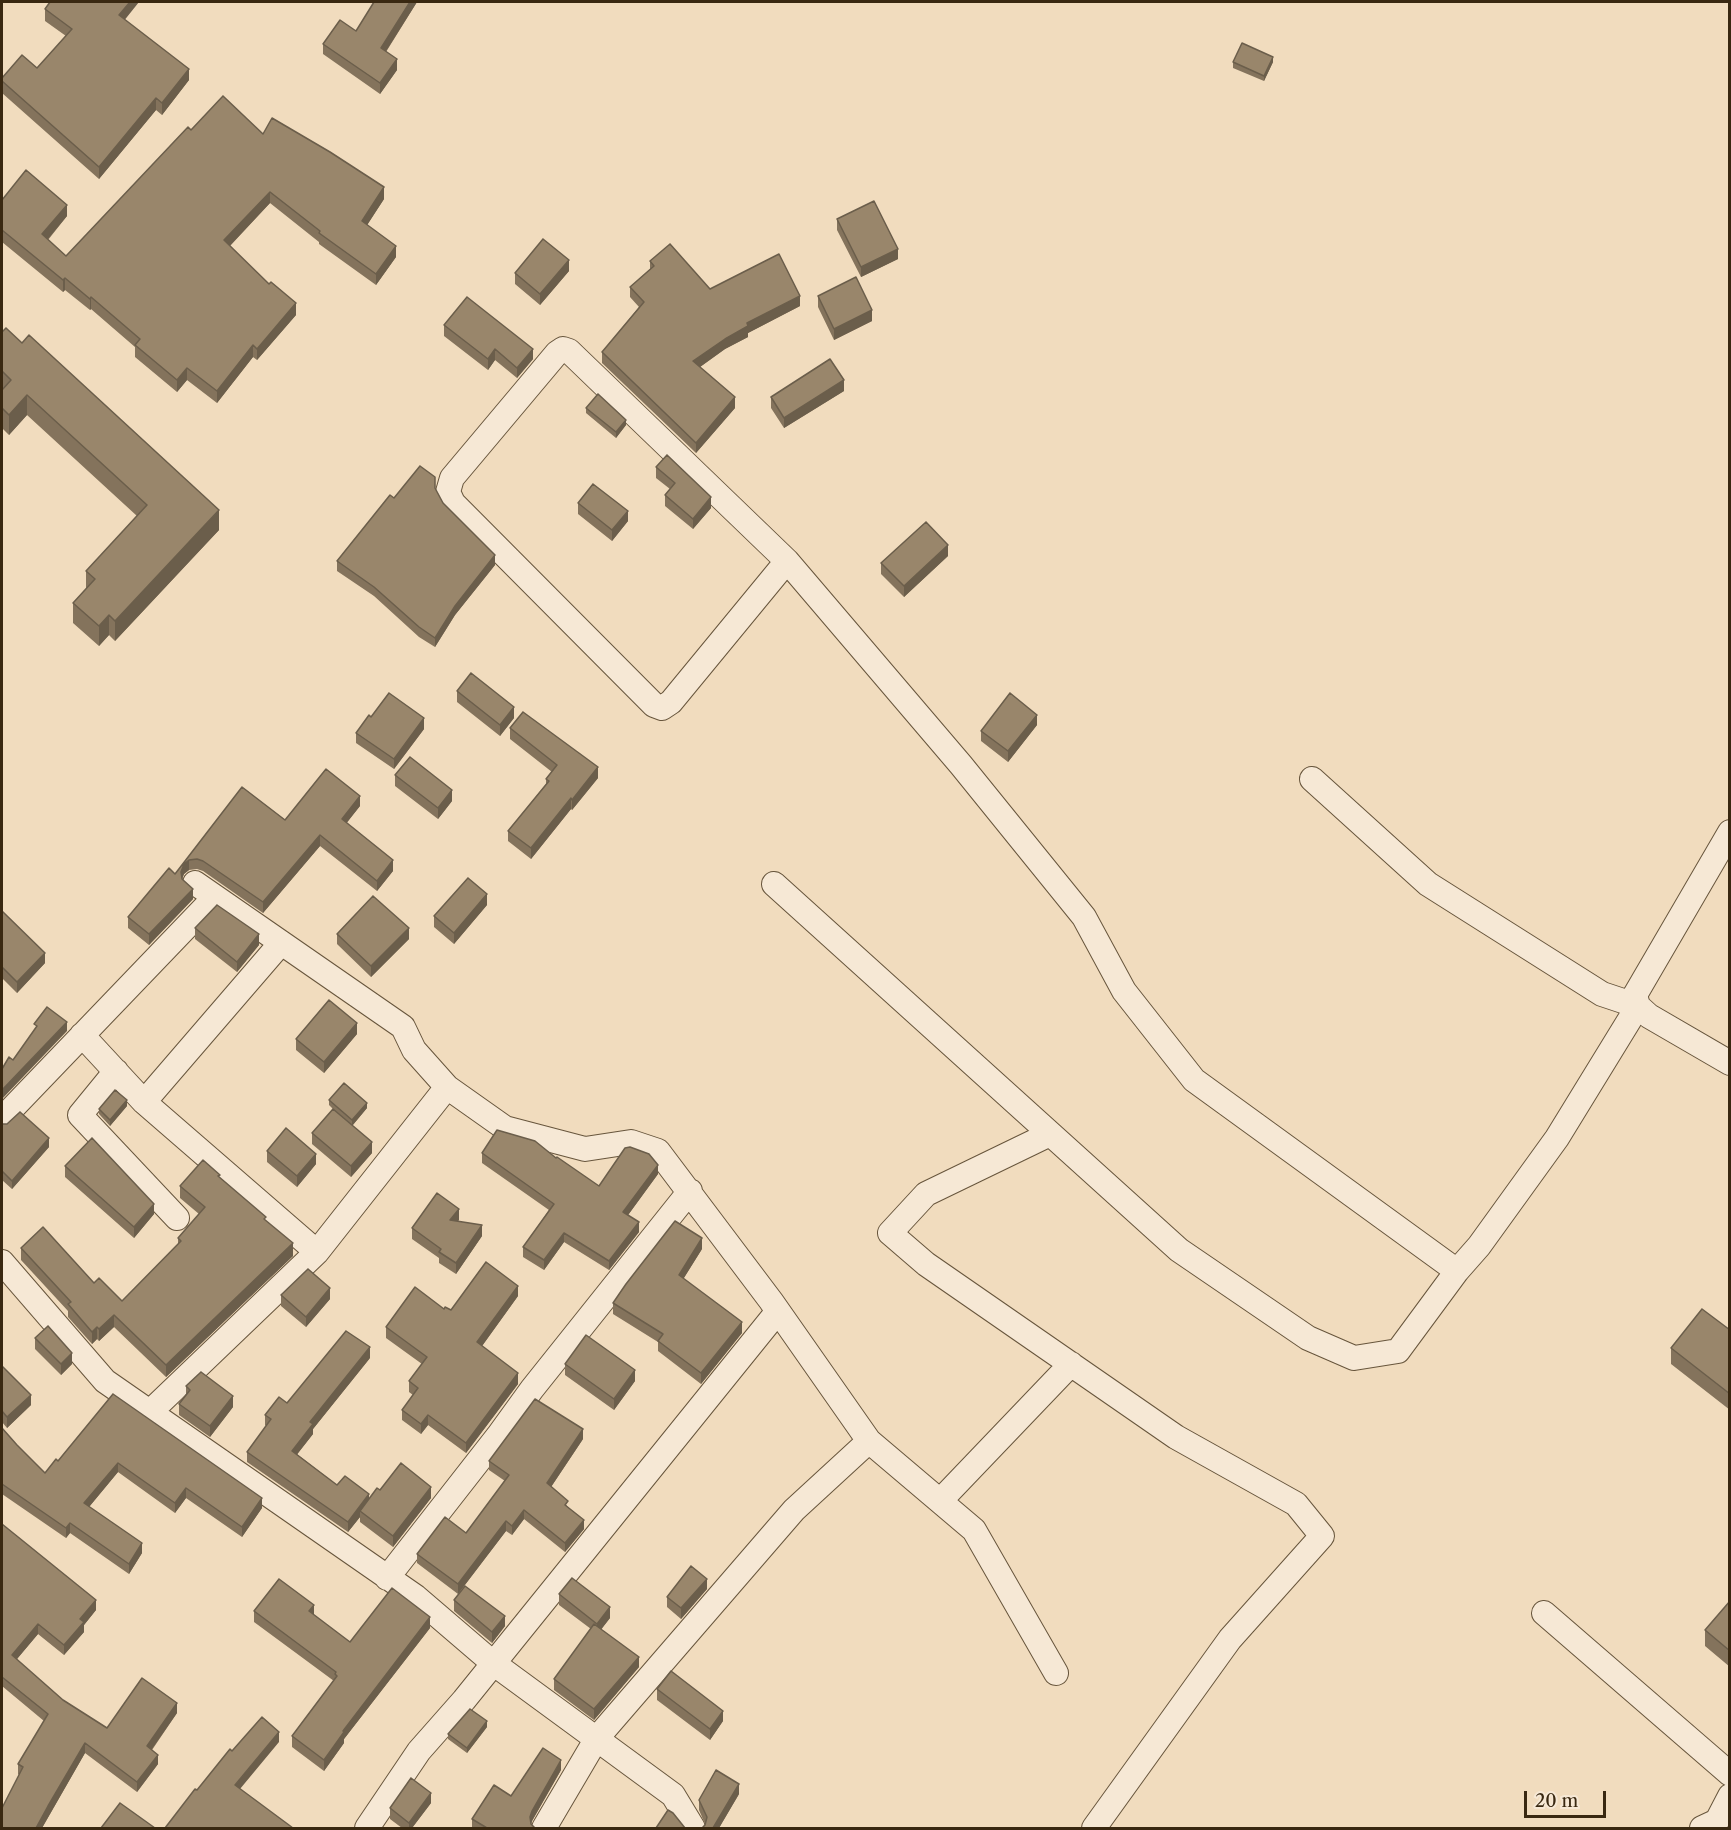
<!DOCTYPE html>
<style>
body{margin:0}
#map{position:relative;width:1731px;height:1830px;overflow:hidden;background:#f1dcbe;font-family:"Libre Caslon Text",serif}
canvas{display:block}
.frame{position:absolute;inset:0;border:3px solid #392811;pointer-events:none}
.scale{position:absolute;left:1524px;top:1791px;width:82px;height:27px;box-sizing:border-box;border:3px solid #392811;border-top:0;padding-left:8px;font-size:18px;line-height:21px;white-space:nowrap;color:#392811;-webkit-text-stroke:4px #f6e8d5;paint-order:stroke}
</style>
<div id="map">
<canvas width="1731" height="1830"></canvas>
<div class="frame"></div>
<div class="scale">20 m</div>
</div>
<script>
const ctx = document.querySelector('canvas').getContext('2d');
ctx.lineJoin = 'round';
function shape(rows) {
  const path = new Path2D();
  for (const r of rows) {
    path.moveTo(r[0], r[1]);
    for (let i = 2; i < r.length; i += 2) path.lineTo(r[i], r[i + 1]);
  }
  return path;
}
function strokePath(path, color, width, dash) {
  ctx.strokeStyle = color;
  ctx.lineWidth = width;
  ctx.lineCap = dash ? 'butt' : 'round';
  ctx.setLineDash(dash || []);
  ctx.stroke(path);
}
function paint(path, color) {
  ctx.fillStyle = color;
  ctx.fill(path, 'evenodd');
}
const street = shape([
 [787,561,671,702,662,708,654,705,453,503,448,492,452,478,557,353,563,349,569,351,787,561,961,765,1084,917,1124,991,1194,1080,1457,1271],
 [1730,832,1635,995,1638,1006,1649,1016,1730,1063],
 [774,884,1179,1250,1308,1338,1354,1358,1398,1351,1457,1271,1479,1246,1557,1138,1638,1006,1602,994,1428,884,1312,779],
 [82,1035,144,1102,317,1252],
 [116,1071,80,1115,177,1218],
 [447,1087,505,1128,585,1149,631,1142,658,1151,771,1301,869,1441],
 [144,1102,281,943],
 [2,1119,215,897],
 [1050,1134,926,1194,890,1233,926,1264,1176,1437,1296,1504,1322,1536,1230,1639,1094,1828],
 [2,1262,105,1381,416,1597,493,1663,673,1795,693,1828],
 [150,1412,317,1252,447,1087,414,1050,403,1027,195,883],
 [940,1501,1071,1364],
 [387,1578,498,1436,532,1389,690,1191],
 [1544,1613,1730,1774],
 [367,1828,419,1751,464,1700,778,1311],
 [544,1828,597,1738,794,1510,869,1441,974,1530,1056,1673],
 [1702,1828,1717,1821,1730,1796]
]);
strokePath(street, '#67553c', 26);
strokePath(street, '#f6e8d5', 24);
paint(shape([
 [417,2,386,52,397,70,380,94,323,54,323,44,356,31],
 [45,9,125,20,189,80,162,115,156,110,99,179,2,93,2,78,37,68,66,36,45,21],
 [1233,62,1273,62,1264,81,1233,68],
 [191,130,263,134,384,199,367,225,396,257,376,285,319,244,319,242,270,203,230,246,296,315,257,360,253,357,217,403,187,380,177,392,135,357,135,347,91,309,90,310,65,290,63,292,2,242,2,200,67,216,48,240,66,256],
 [837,219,898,259,861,277,837,230],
 [650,261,710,289,800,306,748,333,748,337,725,349,700,367,735,408,696,453,602,363,602,352,639,307,630,297,630,287,650,269],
 [569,271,540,305,515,284,515,273],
 [818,296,872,321,834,340,818,307],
 [444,325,533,359,517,378,495,360,488,370,444,336],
 [2,332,219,530,115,641,109,635,99,646,73,623,73,603,86,589,86,571,137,516,27,415,9,435,2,428],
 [844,391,784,428,771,408,771,397],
 [586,408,626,425,616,438,586,413],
 [656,467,711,508,693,529,665,506,665,495,670,489,656,478],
 [435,488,443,503,495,565,455,615,435,647,419,637,374,596,337,571,337,561,394,498],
 [578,503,628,521,612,541,578,514],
 [948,556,904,597,881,574,881,563],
 [457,691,514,718,500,736,457,702],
 [371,717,424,729,394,769,356,743,356,733],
 [1037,725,1008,762,981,741,981,731],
 [510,728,598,778,572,810,571,809,531,859,508,841,508,831,546,784,546,779,552,772,510,739],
 [395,775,452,801,438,819,395,786],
 [242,787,285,820,360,806,346,823,393,871,377,891,320,846,263,913,203,871,197,869,189,870,184,874,182,878,193,899,149,945,128,928,128,917,175,874],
 [487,905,454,944,434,927,434,916],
 [2,911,45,963,17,993,2,978],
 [195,928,259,945,237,972,195,939],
 [337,934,409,939,371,977,337,944],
 [357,1034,324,1073,296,1050,296,1039],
 [329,1100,367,1108,352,1126,372,1153,351,1177,312,1144,312,1133,333,1109,329,1105],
 [127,1106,110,1126,99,1114,99,1109],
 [2,1124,49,1147,12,1189,2,1180],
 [267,1151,316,1164,297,1187,267,1162],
 [482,1153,556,1158,599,1186,658,1174,628,1215,639,1232,609,1270,564,1242,544,1270,523,1257,523,1247,549,1210,482,1163],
 [65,1166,154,1214,134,1238,65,1177],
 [220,1178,266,1221,293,1256,166,1377,114,1327,99,1341,97,1339,92,1344,68,1317,68,1311,21,1260,21,1248,94,1283,122,1301,178,1244,178,1238,199,1214,180,1198,180,1186],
 [459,1220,457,1221,482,1236,456,1274,439,1263,439,1258,412,1239,412,1228],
 [702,1249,683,1279,742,1333,701,1384,658,1351,658,1342,613,1314,613,1303],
 [281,1295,330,1299,306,1327,281,1306],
 [518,1296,482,1346,518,1384,466,1453,428,1425,421,1434,402,1420,402,1410,413,1395,409,1392,409,1381,422,1364,386,1338,386,1327,444,1309,451,1310],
 [1730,1330,1730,1410,1671,1364,1671,1348],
 [35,1338,72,1364,61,1375,35,1349],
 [370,1358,313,1429,313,1434,297,1454,337,1485,369,1499,380,1490,431,1498,393,1547,360,1522,360,1517,348,1532,247,1462,247,1452,266,1426,265,1425,265,1415],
 [565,1364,635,1381,614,1410,565,1375],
 [2,1366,31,1405,7,1428,2,1422],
 [186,1386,233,1407,210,1437,179,1415,179,1404,186,1394],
 [113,1394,262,1508,242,1537,186,1498,175,1513,118,1472,89,1507,142,1553,129,1574,70,1533,66,1538,2,1494,2,1428,17,1445,45,1473,58,1461],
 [583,1439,551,1487,568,1507,584,1529,565,1552,524,1519,512,1535,506,1531,458,1594,417,1563,417,1554,466,1533,505,1481,489,1470,489,1461],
 [2,1524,96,1610,84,1625,84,1632,64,1655,38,1634,16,1660,63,1700,107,1728,177,1713,152,1750,158,1764,137,1792,85,1753,42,1828,2,1828,19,1775,18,1774,18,1764,44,1721,2,1686],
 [707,1589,681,1619,667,1607,667,1597],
 [559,1594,610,1618,601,1629,639,1667,594,1720,554,1690,554,1679,591,1629,559,1605],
 [454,1600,505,1626,492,1643,454,1611],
 [1730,1601,1730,1667,1705,1646,1705,1630],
 [254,1611,314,1615,350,1642,430,1628,344,1739,344,1743,324,1771,292,1747,292,1736,334,1681,254,1622],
 [657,1689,723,1721,710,1740,657,1700],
 [487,1727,467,1753,448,1739,448,1734],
 [561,1770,532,1821,531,1824,535,1828,472,1828,472,1819,511,1796],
 [739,1794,719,1828,702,1828,705,1824,699,1810,699,1800],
 [431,1803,412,1828,402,1828,390,1819,390,1808]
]), '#84735c');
paint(shape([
 [130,2,139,2,119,27,119,15],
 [410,2,417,2,381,59,381,48],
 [1273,57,1273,62,1264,81,1264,76],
 [397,59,397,70,380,94,380,83],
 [189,69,189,80,162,115,162,103],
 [156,98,156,110,99,179,99,167],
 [384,187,384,199,362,233,362,221],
 [270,192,270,203,224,252,224,240],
 [67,205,67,216,42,246,42,234],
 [396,246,396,257,376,285,376,274],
 [898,249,898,259,861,277,861,267],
 [569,260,569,271,540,305,540,294],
 [65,278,65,290,63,292,63,280],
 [800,296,800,306,748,333,748,337,725,349,693,372,693,361,747,323],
 [91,297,91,309,90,310,90,299],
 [296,303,296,315,257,360,257,349],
 [872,310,872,321,834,340,834,329],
 [253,345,253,357,217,403,217,391],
 [495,349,495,360,488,370,488,359],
 [533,349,533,359,517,378,517,368],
 [187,368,187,380,177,392,177,380],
 [844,380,844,391,784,428,784,418],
 [27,395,27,415,9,435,9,415],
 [735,397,735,408,696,453,696,443],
 [626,420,626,425,616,438,616,432],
 [711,497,711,508,693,529,693,519],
 [219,510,219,530,115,641,115,621],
 [628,511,628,521,612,541,612,530],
 [948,545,948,556,904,597,904,586],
 [495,555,495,565,455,615,435,647,435,638,455,606],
 [109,615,109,635,99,646,99,626],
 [514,707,514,718,500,736,500,725],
 [1037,715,1037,725,1008,762,1008,751],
 [424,718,424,729,394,769,394,759],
 [598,767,598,778,572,810,572,800],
 [452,790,452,801,438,819,438,808],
 [360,796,360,806,342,829,342,819],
 [571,798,571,809,531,859,531,848],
 [320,835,320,846,263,913,263,902],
 [189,860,189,870,184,874,181,882,181,872,184,864],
 [393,860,393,871,377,891,377,881],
 [193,889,193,899,149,945,149,934],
 [487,894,487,905,454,944,454,933],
 [409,928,409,939,371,977,371,966],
 [259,934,259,945,237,972,237,962],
 [45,953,45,963,17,993,17,982],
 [67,1022,67,1031,2,1099,2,1090],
 [357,1023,357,1034,324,1073,324,1062],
 [127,1100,127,1106,110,1126,110,1120],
 [367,1103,367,1108,352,1126,352,1120],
 [49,1138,49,1147,12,1189,12,1181],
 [372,1142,372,1153,351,1177,351,1166],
 [316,1154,316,1164,297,1187,297,1176],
 [658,1165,658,1174,623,1222,623,1212],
 [154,1204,154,1214,134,1238,134,1227],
 [459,1209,459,1220,450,1231,450,1220],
 [639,1222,639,1232,609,1270,609,1261],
 [482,1225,482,1236,456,1274,456,1263],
 [564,1233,564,1242,544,1270,544,1260],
 [702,1238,702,1249,679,1286,679,1275],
 [293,1243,293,1256,166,1377,166,1365],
 [518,1286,518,1296,477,1353,477,1342],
 [330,1288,330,1299,306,1327,306,1317],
 [114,1315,114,1327,99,1341,99,1329],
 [742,1322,742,1333,701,1384,701,1373],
 [97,1327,97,1339,92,1344,92,1332],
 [370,1347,370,1358,313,1429,313,1434,292,1461,292,1451,310,1422],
 [72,1353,72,1364,61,1375,61,1364],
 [635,1370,635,1381,614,1410,614,1399],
 [518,1373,518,1384,466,1453,466,1443],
 [31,1395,31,1405,7,1428,7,1417],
 [233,1396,233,1407,210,1437,210,1426],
 [428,1415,428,1425,421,1434,421,1424],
 [583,1429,583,1439,547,1493,547,1483],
 [118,1463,118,1472,84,1513,84,1503],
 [431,1487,431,1498,393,1547,393,1536],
 [186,1488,186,1498,175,1513,175,1503],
 [369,1494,369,1504,360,1511,360,1517,348,1532,348,1522],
 [262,1498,262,1508,242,1537,242,1527],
 [524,1510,524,1519,512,1535,512,1526],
 [584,1520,584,1529,565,1552,565,1543],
 [506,1521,506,1531,458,1594,458,1584],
 [70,1523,70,1533,66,1538,66,1528],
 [142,1543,142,1553,129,1574,129,1564],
 [707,1579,707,1589,681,1619,681,1608],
 [96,1600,96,1610,84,1625,84,1632,64,1655,64,1645,80,1619],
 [314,1605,314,1615,309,1611],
 [610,1607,610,1618,597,1635,597,1624],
 [505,1616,505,1626,492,1643,492,1632],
 [430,1617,430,1628,344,1739,344,1743,324,1771,324,1760,343,1731],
 [38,1624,38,1634,12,1665,12,1655],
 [639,1657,639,1667,594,1720,594,1709],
 [177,1703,177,1713,147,1756,147,1746],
 [723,1711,723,1721,710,1740,710,1729],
 [487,1721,487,1727,467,1753,467,1748],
 [279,1732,279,1742,235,1795,235,1785],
 [85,1743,85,1753,42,1828,36,1828,48,1806],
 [158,1755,158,1764,137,1792,137,1782],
 [561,1760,561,1770,532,1821,530,1827,530,1817,532,1811],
 [739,1784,739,1794,719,1828,713,1828],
 [431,1793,431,1803,412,1828,409,1828,409,1823]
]), '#6b5e4b');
const building = shape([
 [50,2,130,2,119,15,189,69,162,103,156,98,99,167,2,81,2,78,22,55,37,68,72,29,45,9,50,2],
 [374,2,410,2,381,48,397,59,380,83,323,44,340,20,356,31,374,2],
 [1242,43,1273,57,1264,76,1233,62,1242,43],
 [223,96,263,134,272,118,330,152,384,187,362,221,396,246,376,274,319,233,320,231,270,192,224,240,269,284,271,282,296,303,257,349,253,345,217,391,187,368,177,380,135,345,140,339,91,297,90,299,65,278,63,280,2,230,2,200,26,170,67,205,42,234,66,256,188,127,191,130,223,96],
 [874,201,898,249,861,267,837,219,874,201],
 [543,239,569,260,540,294,515,273,543,239],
 [670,244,710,289,779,254,800,296,747,323,748,326,725,339,693,361,735,397,696,443,602,352,644,302,630,287,654,266,650,261,670,244],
 [856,277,872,310,834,329,818,296,856,277],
 [467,297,533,349,517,368,495,349,488,359,444,325,467,297],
 [6,328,22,343,29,335,219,510,115,621,109,615,99,626,73,603,95,579,86,571,147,505,27,395,9,415,2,408,2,390,11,380,2,371,2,332,6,328],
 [830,359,844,380,784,418,771,397,830,359],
 [598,394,626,420,616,432,586,408,598,394],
 [667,455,711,497,693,519,665,495,675,483,656,467,667,455],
 [420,466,435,477,435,488,443,503,495,555,455,606,435,638,419,627,374,587,337,561,390,495,394,498,420,466],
 [593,484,628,511,612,530,578,503,593,484],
 [926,522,948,545,904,586,881,563,926,522],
 [471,673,514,707,500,725,457,691,471,673],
 [389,693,424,718,394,759,356,733,369,715,371,717,389,693],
 [1010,693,1037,715,1008,751,981,731,1010,693],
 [523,712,598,767,572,800,571,798,531,848,508,831,549,781,546,779,557,765,510,728,523,712],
 [410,757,452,790,438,808,395,775,410,757],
 [326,769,360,796,342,819,393,860,377,881,320,835,263,902,203,861,197,859,189,860,184,864,181,872,182,879,193,889,149,934,128,917,169,868,175,874,242,787,285,820,326,769],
 [468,878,487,894,454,933,434,916,468,878],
 [373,896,409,928,371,966,337,934,373,896],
 [217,905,259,934,237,962,195,928,217,905],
 [2,911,45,953,17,982,2,967,2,911],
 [329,1000,357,1023,324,1062,296,1039,329,1000],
 [47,1007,67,1022,2,1090,2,1069,9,1057,13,1060,37,1026,34,1024,47,1007],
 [344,1083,367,1103,352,1120,329,1100,344,1083],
 [115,1090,127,1100,110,1120,99,1109,115,1090],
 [333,1109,372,1142,351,1166,312,1133,333,1109],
 [20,1112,49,1138,12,1181,2,1171,2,1124,7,1124,20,1112],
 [286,1128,316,1154,297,1176,267,1151,286,1128],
 [497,1130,535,1141,556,1158,557,1157,599,1186,625,1148,630,1147,649,1154,658,1165,623,1212,639,1222,609,1261,564,1233,544,1260,523,1247,554,1204,482,1153,497,1130],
 [92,1138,154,1204,134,1227,65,1166,92,1138],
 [203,1160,220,1175,218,1176,266,1217,264,1219,293,1243,166,1365,114,1315,99,1329,97,1327,92,1332,68,1304,71,1302,21,1248,43,1227,94,1283,99,1278,122,1301,181,1241,178,1238,205,1207,180,1186,203,1160],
 [437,1193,459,1209,450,1220,482,1225,456,1263,439,1252,441,1249,412,1228,437,1193],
 [675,1221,702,1238,679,1275,742,1322,701,1373,658,1341,663,1334,613,1303,626,1284,675,1221],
 [486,1262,518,1286,477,1342,518,1373,466,1443,428,1415,421,1424,402,1410,418,1388,409,1381,427,1357,386,1327,415,1287,444,1309,445,1307,451,1310,486,1262],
 [308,1269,330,1288,306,1317,281,1295,308,1269],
 [1702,1309,1730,1330,1730,1394,1671,1348,1702,1309],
 [48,1326,72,1353,61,1364,35,1338,48,1326],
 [346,1331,370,1347,310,1422,313,1424,292,1451,337,1485,345,1476,369,1494,348,1522,247,1452,271,1419,265,1415,279,1397,287,1403,346,1331],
 [586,1335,635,1370,614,1399,565,1364,586,1335],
 [2,1366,31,1395,7,1417,2,1411,2,1366],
 [201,1372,233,1396,210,1426,179,1404,190,1390,186,1386,201,1372],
 [113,1394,262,1498,242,1527,186,1488,175,1503,118,1463,84,1503,142,1543,129,1564,70,1523,66,1528,2,1484,2,1428,17,1445,45,1473,56,1459,58,1461,113,1394],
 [535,1399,583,1429,547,1483,568,1501,565,1505,584,1520,565,1543,524,1510,512,1526,506,1521,458,1584,417,1554,445,1517,466,1533,509,1475,489,1461,535,1399],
 [401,1463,431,1487,393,1536,360,1511,377,1488,380,1490,401,1463],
 [2,1524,96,1600,80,1619,84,1622,64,1645,38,1624,12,1655,63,1700,107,1728,142,1678,177,1703,147,1746,158,1755,137,1782,85,1743,48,1806,36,1828,2,1828,2,1808,23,1767,18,1764,48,1714,2,1677,2,1524],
 [691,1566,707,1579,681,1608,667,1597,691,1566],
 [572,1578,610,1607,597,1624,559,1594,572,1578],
 [279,1579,314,1605,309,1611,350,1642,392,1588,430,1617,343,1731,344,1732,324,1760,292,1736,337,1676,335,1674,336,1672,254,1611,279,1579],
 [465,1586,505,1616,492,1632,454,1600,465,1586],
 [1730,1601,1730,1651,1705,1630,1730,1601],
 [594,1624,639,1657,594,1709,554,1679,594,1624],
 [671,1671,723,1711,710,1729,657,1689,671,1671],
 [470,1709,487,1721,467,1748,448,1734,470,1709],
 [262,1717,279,1732,235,1785,293,1828,165,1828,195,1789,197,1790,230,1749,232,1751,262,1717],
 [543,1748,561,1760,532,1811,530,1817,531,1824,535,1828,487,1828,472,1819,494,1785,511,1796,543,1748],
 [716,1770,739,1784,713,1828,702,1828,705,1825,707,1817,699,1800,716,1770],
 [411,1778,431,1793,409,1823,390,1808,411,1778],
 [120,1803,155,1828,101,1828,120,1803],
 [668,1810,673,1813,685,1828,656,1828,668,1810]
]);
paint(building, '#99866b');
strokePath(building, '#6b5e4b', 1.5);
</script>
